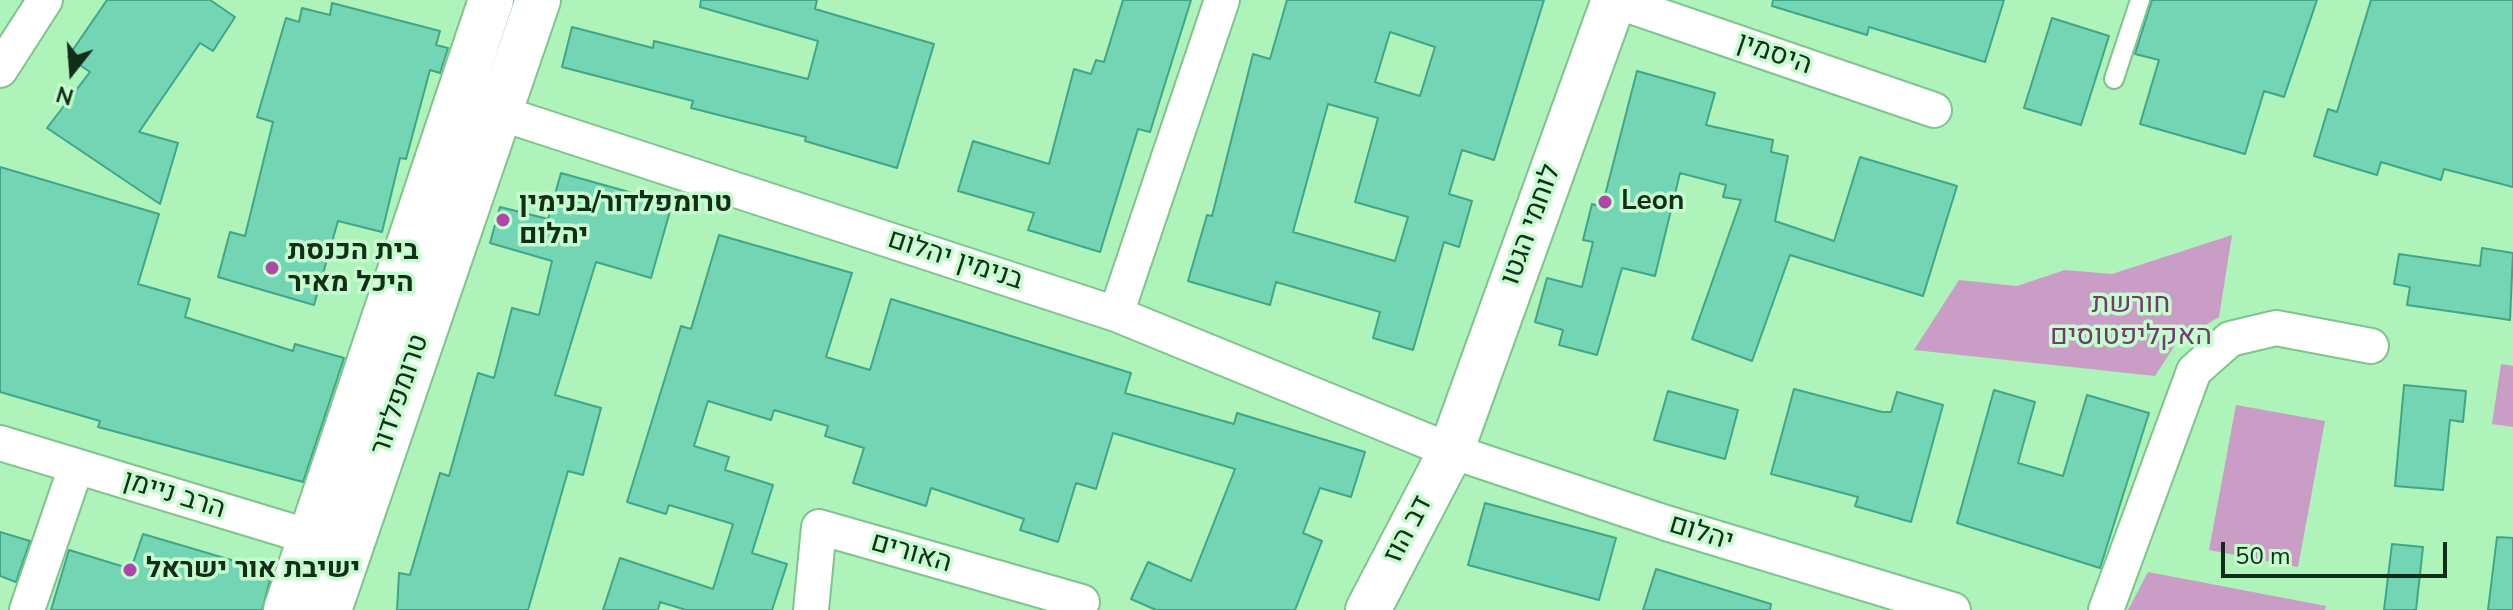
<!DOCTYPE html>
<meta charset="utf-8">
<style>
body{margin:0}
#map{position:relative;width:2513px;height:610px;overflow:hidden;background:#adf3ba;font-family:"Nunito Sans",sans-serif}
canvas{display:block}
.north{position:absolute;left:32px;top:32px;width:80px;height:80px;-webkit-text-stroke:6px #c5fdce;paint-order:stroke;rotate:197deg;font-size:22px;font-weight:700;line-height:32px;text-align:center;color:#122e19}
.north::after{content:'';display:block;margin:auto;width:28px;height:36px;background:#122e19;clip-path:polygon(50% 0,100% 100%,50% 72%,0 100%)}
.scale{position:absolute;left:2221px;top:542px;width:226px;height:36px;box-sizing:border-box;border:4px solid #122e19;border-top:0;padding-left:10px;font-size:24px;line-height:28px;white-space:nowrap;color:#122e19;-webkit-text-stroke:6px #c5fdce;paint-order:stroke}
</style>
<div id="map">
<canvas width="2513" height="610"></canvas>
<div class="north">N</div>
<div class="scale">50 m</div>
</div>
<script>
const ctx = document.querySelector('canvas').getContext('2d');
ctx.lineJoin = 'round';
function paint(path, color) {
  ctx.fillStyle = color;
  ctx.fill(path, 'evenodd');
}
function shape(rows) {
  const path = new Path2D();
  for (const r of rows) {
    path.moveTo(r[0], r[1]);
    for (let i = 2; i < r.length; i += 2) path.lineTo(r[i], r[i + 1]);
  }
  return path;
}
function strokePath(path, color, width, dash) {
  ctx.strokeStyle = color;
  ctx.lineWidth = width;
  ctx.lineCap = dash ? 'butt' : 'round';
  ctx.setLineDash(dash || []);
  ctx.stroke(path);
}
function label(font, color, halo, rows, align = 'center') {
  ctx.font = font + ' "Nunito Sans",Heebo,sans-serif';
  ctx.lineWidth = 7;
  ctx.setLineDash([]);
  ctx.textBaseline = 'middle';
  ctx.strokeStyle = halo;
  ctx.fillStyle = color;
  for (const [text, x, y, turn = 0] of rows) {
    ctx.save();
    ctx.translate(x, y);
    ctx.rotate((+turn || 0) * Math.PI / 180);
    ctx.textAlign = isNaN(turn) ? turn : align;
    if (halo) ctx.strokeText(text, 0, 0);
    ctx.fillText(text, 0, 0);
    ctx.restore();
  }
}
paint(shape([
 [2232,235,2219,317,2177,342,2155,376,1914,350,1959,280,2017,286,2065,270,2112,274],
 [2501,364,2513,366,2513,427,2492,424],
 [2236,405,2325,421,2298,567,2209,550],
 [2148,572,2326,606,2325,610,2128,610]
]), '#c99dc5');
const building = shape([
 [107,0,210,0,235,17,213,51,200,43,139,132,178,143,160,204,47,128,90,72,68,57,107,0],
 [701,0,817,0,815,9,934,44,897,168,805,141,806,137,691,108,693,101,562,67,572,27,653,48,654,41,808,79,818,41,700,7,701,0],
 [1123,0,1191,0,1150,132,1138,129,1100,252,1028,230,1034,213,958,191,973,141,1049,164,1074,69,1091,74,1096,60,1104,62,1123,0],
 [1287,0,1544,0,1494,160,1462,150,1449,194,1472,201,1459,247,1444,242,1413,350,1373,338,1380,312,1276,282,1270,305,1188,281,1207,215,1212,216,1253,54,1270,59,1287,0],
 [1390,32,1435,47,1420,96,1375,82,1390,32],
 [1328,104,1378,118,1355,202,1408,217,1395,261,1293,232,1328,104],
 [1773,0,2004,0,1985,62,1869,27,1867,35,1772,6,1773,0],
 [2152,0,2317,0,2284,97,2264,91,2245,154,2140,124,2159,60,2135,54,2152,0],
 [2371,0,2513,0,2513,187,2444,169,2441,180,2381,162,2377,175,2314,156,2328,109,2337,112,2371,0],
 [332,3,440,31,436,45,448,48,440,73,430,70,406,159,400,158,382,232,338,221,314,305,218,277,230,232,245,236,273,122,257,117,286,18,299,22,302,8,330,15,332,3],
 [2052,18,2109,36,2081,125,2024,108,2052,18],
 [1637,71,1715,93,1706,125,1773,140,1771,152,1788,156,1775,221,1834,241,1860,157,1957,186,1923,296,1790,255,1752,361,1692,339,1741,200,1723,197,1726,185,1680,173,1655,276,1622,268,1597,355,1559,345,1563,330,1535,322,1547,278,1582,287,1593,242,1583,240,1592,204,1602,207,1637,71],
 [0,167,159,214,138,284,190,299,185,317,293,351,295,344,344,358,303,482,98,427,100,421,0,392,0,167],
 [561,173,672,204,651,278,596,262,555,395,601,408,583,475,568,471,528,610,397,610,399,573,410,575,440,473,449,476,478,373,494,378,512,308,539,315,552,261,490,243,500,207,548,219,561,173],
 [719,235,852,273,826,357,870,370,891,299,1131,373,1125,393,1234,424,1237,413,1365,452,1351,497,1320,488,1303,533,1322,541,1295,610,1156,610,1131,599,1148,562,1191,581,1235,469,1113,433,1096,489,1076,483,1058,542,1020,530,1024,519,931,488,926,506,853,483,864,448,825,436,828,426,774,410,771,420,708,401,694,446,729,457,725,470,773,485,752,553,787,564,772,610,686,610,660,602,658,610,603,610,620,558,713,589,733,524,669,505,666,514,627,502,681,326,691,329,719,235],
 [2482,248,2513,253,2510,320,2407,305,2410,287,2394,284,2399,254,2480,266,2482,248],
 [2404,385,2466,391,2463,422,2450,420,2443,490,2395,486,2404,385],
 [1794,389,1882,412,1891,412,1897,392,1943,405,1911,522,1855,506,1858,497,1771,474,1794,389],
 [1994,390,2035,402,2018,463,2063,476,2087,395,2149,413,2100,568,1957,523,1994,390],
 [1668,391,1738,410,1725,459,1654,440,1668,391],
 [1485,503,1616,538,1599,600,1468,565,1485,503],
 [0,532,30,541,16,582,0,576,0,532],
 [143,534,272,572,262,610,51,610,69,550,131,569,143,534],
 [2497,537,2513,538,2513,610,2488,610,2497,537],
 [2392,544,2423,547,2416,610,2384,610,2392,544],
 [1656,569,1771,604,1770,610,1643,610,1656,569]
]);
paint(building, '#73d5b4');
strokePath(building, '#40a687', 2);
const lane = shape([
 [2114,79,2140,0]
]);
const street = shape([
 [1613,0,1934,110],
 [0,70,45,0],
 [485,94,497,112,1116,314,1451,451,1666,523,1953,610],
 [1116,314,1222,0],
 [0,443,333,544],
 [27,610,76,467],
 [811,610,819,527,1082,602],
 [2106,610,2194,371,2230,339,2276,328,2371,346]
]);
const secondary = shape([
 [286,610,491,0],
 [329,610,538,0],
 [1368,610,1451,451,1614,0]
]);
strokePath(lane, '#7fc48d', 22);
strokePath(street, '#7fc48d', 38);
strokePath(secondary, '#7fc48d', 48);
strokePath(lane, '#fff', 18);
strokePath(street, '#fff', 34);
strokePath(secondary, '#fff', 44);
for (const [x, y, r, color] of [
 [1605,202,8,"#af46a9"],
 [503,220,8,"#af46a9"],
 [272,268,8,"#af46a9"],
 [130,570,8,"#af46a9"]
]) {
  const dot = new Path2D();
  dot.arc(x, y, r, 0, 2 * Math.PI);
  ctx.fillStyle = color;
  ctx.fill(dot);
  strokePath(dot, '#c5fdce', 3);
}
label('28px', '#122e19', '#c5fdce', [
 ["היסמין",1774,55,19],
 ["לוחמי הגטו",1532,225,-70],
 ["בנימין יהלום",955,261,18],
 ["טרומפלדור",401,395,-71],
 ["הרב ניימן",174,496,17],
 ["דב הוז",1409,530,-62],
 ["יהלום",1701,534,17],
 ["האורים",911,554,16]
]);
label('bold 28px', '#122e19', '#c5fdce', [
 ["Leon",1621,202],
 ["טרומפלדור/בנימין",519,204],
 ["יהלום",519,236],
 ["בית הכנסת",288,252],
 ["היכל מאיר",288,284],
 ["ישיבת אור ישראל",146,570]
], 'left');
label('28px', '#753871', '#c5fdce', [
 ["חורשת",2131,305],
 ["האקליפטוסים",2131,337]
]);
</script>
